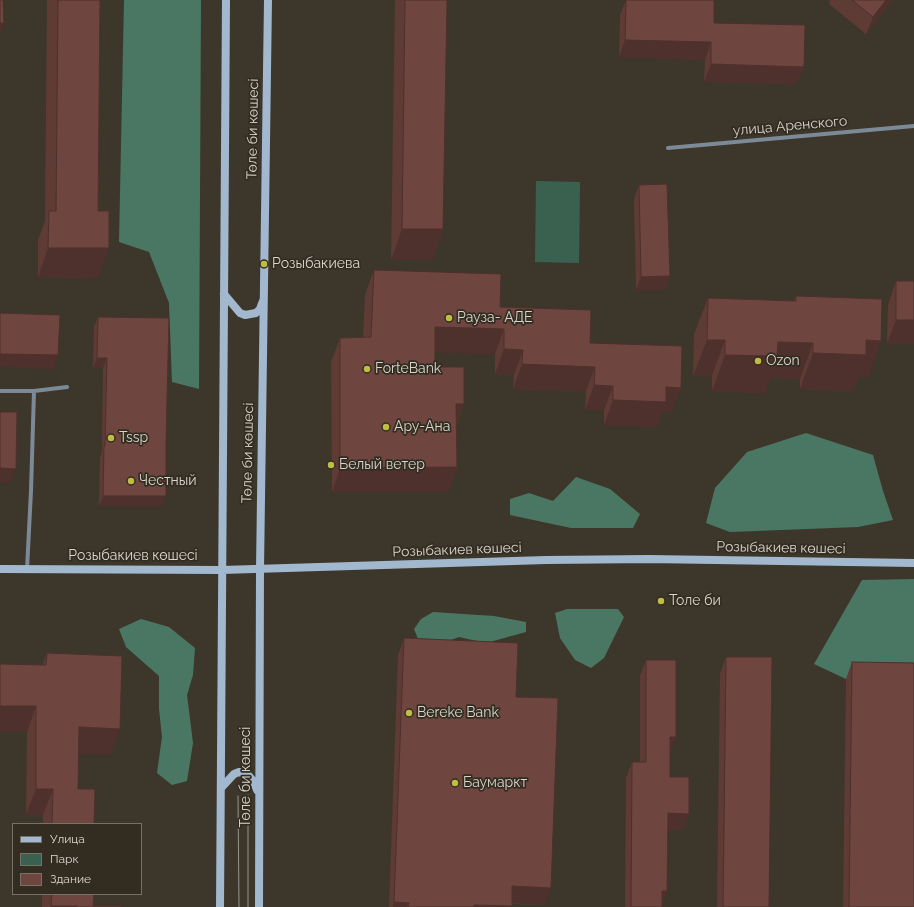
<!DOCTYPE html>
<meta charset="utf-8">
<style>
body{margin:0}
#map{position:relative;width:914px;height:907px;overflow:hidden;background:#3d372b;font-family:Raleway,sans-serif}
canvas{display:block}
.legend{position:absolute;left:12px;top:823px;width:130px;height:72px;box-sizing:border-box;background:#332d21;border:1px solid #757166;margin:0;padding:5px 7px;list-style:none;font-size:12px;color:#d9d6ce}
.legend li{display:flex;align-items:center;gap:8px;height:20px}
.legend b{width:20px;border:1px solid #757166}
</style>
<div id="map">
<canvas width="914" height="907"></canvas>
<ul class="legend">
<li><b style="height:5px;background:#a2b8ce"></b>Улица</li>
<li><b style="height:11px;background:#3a6150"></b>Парк</li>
<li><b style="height:11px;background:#6f453f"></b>Здание</li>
</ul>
</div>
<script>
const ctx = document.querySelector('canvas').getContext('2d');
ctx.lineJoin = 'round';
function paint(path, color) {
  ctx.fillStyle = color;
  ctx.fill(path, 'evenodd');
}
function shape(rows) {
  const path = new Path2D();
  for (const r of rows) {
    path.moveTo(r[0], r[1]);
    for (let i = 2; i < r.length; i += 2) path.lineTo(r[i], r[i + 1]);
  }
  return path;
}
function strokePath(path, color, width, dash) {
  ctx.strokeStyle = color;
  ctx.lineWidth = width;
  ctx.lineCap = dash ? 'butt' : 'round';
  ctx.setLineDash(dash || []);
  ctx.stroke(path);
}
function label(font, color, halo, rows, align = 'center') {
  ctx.font = font + ' Raleway,sans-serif';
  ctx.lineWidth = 3.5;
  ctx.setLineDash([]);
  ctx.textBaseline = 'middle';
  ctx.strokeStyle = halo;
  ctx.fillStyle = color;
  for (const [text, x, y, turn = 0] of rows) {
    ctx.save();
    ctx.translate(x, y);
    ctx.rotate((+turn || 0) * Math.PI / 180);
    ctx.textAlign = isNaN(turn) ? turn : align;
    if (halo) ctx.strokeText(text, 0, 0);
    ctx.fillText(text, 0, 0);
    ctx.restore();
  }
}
paint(shape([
 [536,181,580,182,579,263,535,262]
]), '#3a6150');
paint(shape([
 [124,0,201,0,199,389,172,382,169,303,149,252,119,242],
 [806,433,873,455,883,491,893,520,858,527,730,532,706,523,715,488,747,452],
 [576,477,610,489,640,514,633,528,571,528,510,515,510,499,529,493,553,501],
 [914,579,914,680,846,679,814,664,862,580],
 [567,609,618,609,624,617,604,658,591,668,575,660,560,638,555,613],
 [433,612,494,616,526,622,526,632,486,643,459,637,437,645,418,639,414,629,421,619],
 [141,619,169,627,195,648,193,675,187,695,193,743,187,781,172,785,157,773,162,737,159,709,159,676,126,647,119,629]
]), '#4a7763');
strokePath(shape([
 [668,148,914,126],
 [0,391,34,391,67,387],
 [27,569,31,491,34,391]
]), '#7c8a98', 4);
strokePath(shape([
 [224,294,240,313,245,315,256,313,260,309,263,301],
 [0,569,222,570,546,560,649,559,914,563],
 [221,788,234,774,239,772,247,774,254,782,257,790],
 [220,907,226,0],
 [259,907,260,569,268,0]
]), '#a2b8ce', 8);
strokePath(shape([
 [238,796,239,907],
 [248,907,248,795]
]), '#9a968c', 1);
paint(shape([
 [47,0,100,0,98,278,38,277,38,240,45,221],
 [395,0,447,0,443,229,432,260,391,260],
 [626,0,701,0,714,23,797,84,704,82,705,60,619,57,620,15],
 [830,0,893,0,866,34,829,4],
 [639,185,670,276,666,289,636,290,634,199],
 [374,270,500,307,590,343,672,412,662,412,657,427,604,425,604,410,585,410,586,391,513,389,514,375,495,374,495,354,435,352,435,367,464,404,457,423,457,467,448,492,332,492,331,362,340,338,363,338,365,295],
 [896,281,914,281,914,344,887,344,888,305],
 [796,296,868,377,858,377,853,391,800,389,800,379,770,378,764,393,712,391,712,376,693,376,694,334,708,298,794,301],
 [98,317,162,506,99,506,100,457,102,452,103,368,93,368,94,327],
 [404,638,516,697,545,905,512,904,511,907,389,907,398,655],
 [47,653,111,754,78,753,78,789,94,824,43,824,43,815,26,814,27,732,43,664],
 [726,657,769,907,717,907,720,674],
 [646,660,670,753,670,777,689,814,683,830,668,830,662,907,625,907,626,778,632,762,640,762,640,676],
 [852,662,914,907,843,907,846,679],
 [42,894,94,894,93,906,121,907,42,907]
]), '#5f3b36');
paint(shape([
 [886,0,893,0,866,34,873,17],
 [0,23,4,23,1,32,0,32],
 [625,40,711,42,705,60,619,57],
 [711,64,804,67,797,84,704,82],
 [402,229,443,229,432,260,391,260],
 [48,248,109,248,98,278,38,277],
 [670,276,666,289,636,290,641,277],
 [896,320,914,320,914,344,887,344],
 [435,327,504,329,495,354,427,352],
 [707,340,725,340,712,376,693,376],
 [866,340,881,341,868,377,858,377,853,391,800,389,813,353],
 [778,342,813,343,800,379,770,378,764,393,712,391,725,355],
 [504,349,523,350,514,375,495,374],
 [0,354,58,355,54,369,0,367],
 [97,358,107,358,103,368,93,368],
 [522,364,595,367,586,391,513,389],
 [594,385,613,386,604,410,585,410],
 [666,387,681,388,672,412,662,412,657,427,604,425,613,400],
 [456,404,464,404,455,428],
 [457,467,448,492,332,492,340,468],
 [0,468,16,469,11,482,0,482],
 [103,496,166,496,162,506,99,506],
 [0,706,36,706,27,732,0,732],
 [79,727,120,729,111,754,69,753],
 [670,737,676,737,670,753],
 [36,789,53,789,43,815,26,814],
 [668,813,689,814,683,830,662,830],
 [512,886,551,888,545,905,506,903],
 [662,891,667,891,661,907],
 [394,902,409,903,407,907,393,907],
 [474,905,512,906,511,907,473,907],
 [51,906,77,906,76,907,51,907]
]), '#4e302c');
const building = shape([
 [0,0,3,0,4,23,0,23,0,0],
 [58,0,100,0,98,211,109,211,109,248,48,248,49,211,56,211,58,0],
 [405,0,447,0,443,229,402,229,405,0],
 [626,0,714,0,714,23,805,25,804,67,711,64,711,42,625,40,626,0],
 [852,0,886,0,873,17,852,0],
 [667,184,670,276,641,277,639,185,667,184],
 [374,270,501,274,500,307,591,310,590,343,682,346,681,388,666,387,666,402,613,400,613,386,594,385,595,367,522,364,523,350,504,349,504,329,435,327,435,367,464,367,464,404,456,404,457,467,340,468,340,338,371,337,374,270],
 [896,281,914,281,914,320,896,320,896,281],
 [796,296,882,299,881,341,866,340,866,355,813,353,813,343,778,342,777,356,725,355,725,340,707,340,708,298,796,301,796,296],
 [0,313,60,315,58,355,0,354,0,313],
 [98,317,169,318,166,442,166,496,103,496,104,446,105,446,107,358,97,358,98,317],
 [0,412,17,412,16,469,0,468,0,412],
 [404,638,518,643,516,697,558,698,551,888,512,886,512,906,474,905,474,907,408,907,409,903,394,902,404,638],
 [47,653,122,656,120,729,79,727,78,789,95,789,94,824,52,824,53,789,36,789,36,706,0,706,0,664,46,665,47,653],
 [726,657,772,657,769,907,723,907,726,657],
 [646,660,676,660,676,737,670,737,670,777,689,777,689,814,668,813,667,891,662,891,662,907,631,907,632,762,646,762,646,660],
 [852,662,914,663,914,907,849,907,852,662],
 [52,894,94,894,93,906,121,906,121,907,77,907,77,906,51,906,52,894]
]);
paint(building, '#6f453f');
strokePath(building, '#4e302c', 1);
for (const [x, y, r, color] of [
 [264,264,4,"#c0be41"],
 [449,318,4,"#c0be41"],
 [758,361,4,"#c0be41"],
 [367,369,4,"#c0be41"],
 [386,427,4,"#c0be41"],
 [111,438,4,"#c0be41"],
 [331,465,4,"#c0be41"],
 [131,481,4,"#c0be41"],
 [661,601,4,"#c0be41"],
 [409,713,4,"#c0be41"],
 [455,783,4,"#c0be41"]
]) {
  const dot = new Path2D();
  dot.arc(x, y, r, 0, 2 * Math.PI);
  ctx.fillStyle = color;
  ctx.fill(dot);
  strokePath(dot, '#332d21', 1.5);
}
label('14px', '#d9d6ce', '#332d21', [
 ["улица Аренского",790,126,-5],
 ["Төле би көшесі",253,129,-89],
 ["Төле би көшесі",248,453,-89],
 ["Розыбакиев көшесі",781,548,1],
 ["Розыбакиев көшесі",457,550,-2],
 ["Розыбакиев көшесі",133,556],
 ["Төле би көшесі",246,777,-90]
]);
label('14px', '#d9d6ce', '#332d21', [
 ["Розыбакиева",272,264],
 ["Рауза- АДЕ",457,318],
 ["Ozon",766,361],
 ["ForteBank",375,369],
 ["Ару-Ана",394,427],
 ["Tssp",119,438],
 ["Белый ветер",339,465],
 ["Честный",139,481],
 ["Толе би",669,601],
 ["Bereke Bank",417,713],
 ["Баумаркт",463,783]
], 'left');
</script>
